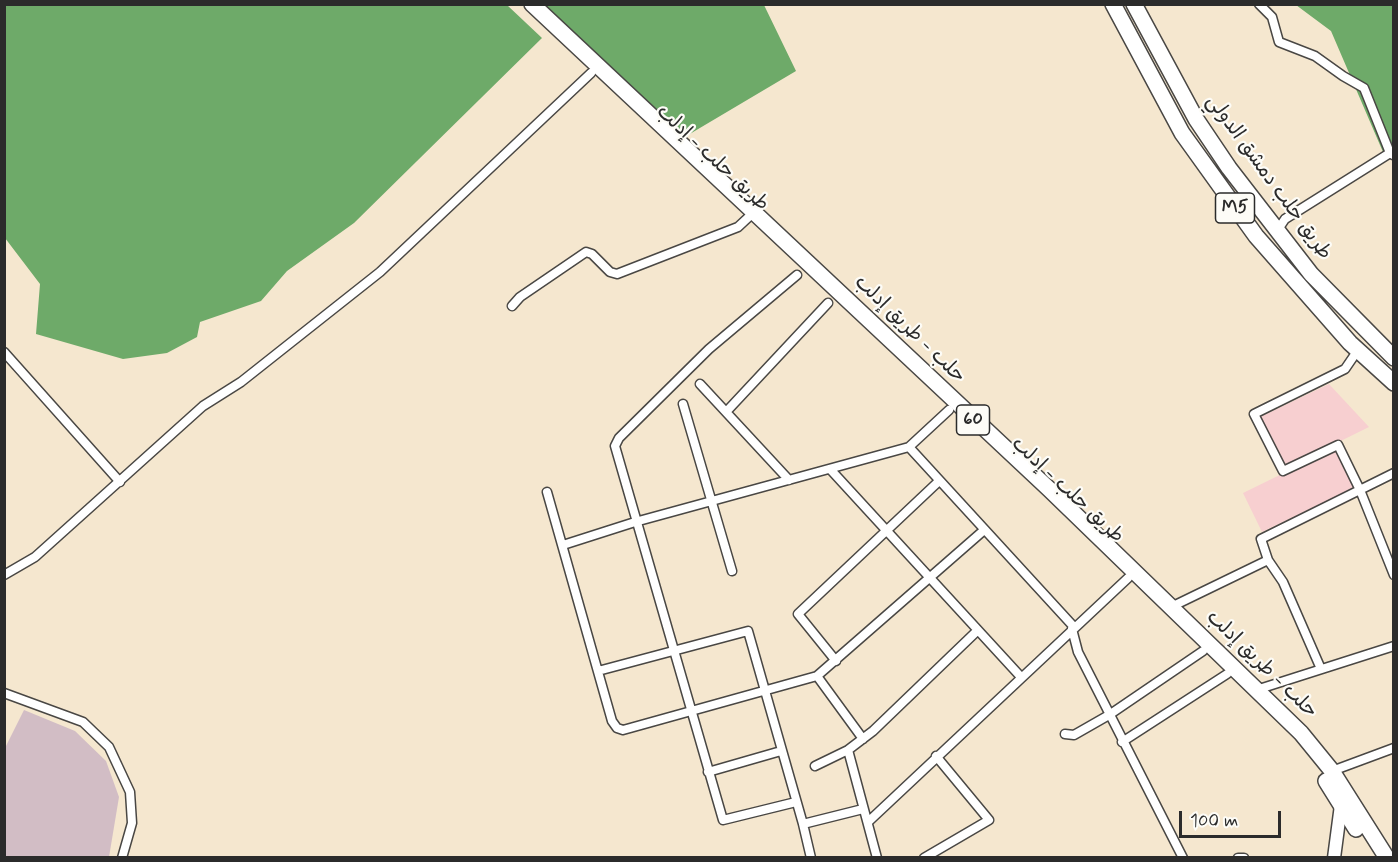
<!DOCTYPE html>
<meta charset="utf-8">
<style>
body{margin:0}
#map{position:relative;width:1398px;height:862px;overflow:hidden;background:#f5e7cf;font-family:Mynerve,sans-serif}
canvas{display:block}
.frame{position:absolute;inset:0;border:6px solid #2b2b2b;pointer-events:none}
.scale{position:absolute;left:1179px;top:811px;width:102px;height:27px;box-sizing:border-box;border:3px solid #2b2b2b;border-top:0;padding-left:8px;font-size:18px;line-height:21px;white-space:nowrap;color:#2b2b2b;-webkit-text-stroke:4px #fdfcf7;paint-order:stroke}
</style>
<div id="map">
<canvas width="1398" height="862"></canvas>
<div class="frame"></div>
<div class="scale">100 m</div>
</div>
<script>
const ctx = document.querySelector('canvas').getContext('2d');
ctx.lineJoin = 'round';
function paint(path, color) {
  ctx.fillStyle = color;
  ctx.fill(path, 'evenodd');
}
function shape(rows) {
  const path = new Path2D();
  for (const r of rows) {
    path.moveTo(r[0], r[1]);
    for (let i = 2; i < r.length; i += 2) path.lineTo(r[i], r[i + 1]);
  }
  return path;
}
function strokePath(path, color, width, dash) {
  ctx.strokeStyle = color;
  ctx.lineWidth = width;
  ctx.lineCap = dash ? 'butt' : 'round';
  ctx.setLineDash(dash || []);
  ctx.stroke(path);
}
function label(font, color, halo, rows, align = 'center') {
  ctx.font = font + ' Mynerve,"Playpen Sans Arabic",sans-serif';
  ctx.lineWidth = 4.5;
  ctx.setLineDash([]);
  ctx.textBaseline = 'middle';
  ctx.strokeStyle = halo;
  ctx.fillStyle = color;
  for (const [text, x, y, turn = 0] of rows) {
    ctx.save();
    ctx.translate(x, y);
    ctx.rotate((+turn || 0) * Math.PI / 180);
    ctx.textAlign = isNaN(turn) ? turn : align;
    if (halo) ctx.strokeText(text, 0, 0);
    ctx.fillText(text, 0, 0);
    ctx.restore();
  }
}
paint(shape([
 [1329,384,1369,427,1288,467,1284,466,1260,417],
 [1335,448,1354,488,1262,532,1243,493]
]), '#f7cfd0');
paint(shape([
 [24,710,75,731,106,761,119,797,109,857,5,857,5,748]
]), '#d2bdc5');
paint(shape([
 [5,4,507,5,542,38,354,223,287,271,261,301,200,322,197,337,167,353,123,359,36,334,40,284,5,238],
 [544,5,764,5,796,71,683,138],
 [1296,5,1393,5,1393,147,1383,152,1331,31]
]), '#6eaa69');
const street = shape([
 [1259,4,1272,17,1279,42,1315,56,1343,76,1364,88,1390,153,1394,151],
 [1277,231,1285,219,1390,153,1393,155],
 [512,306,520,297,586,252,592,254,610,272,617,274,738,227,753,213],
 [1358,350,1345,369,1254,414,1283,471,1338,445,1360,490,1394,575],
 [4,352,120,482],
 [700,384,789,480],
 [683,404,732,571],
 [726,412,828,303],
 [909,447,1074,627],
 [830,469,1021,677],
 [547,492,612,721,617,728,623,730,817,676,983,531],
 [563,545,635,522,909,447,949,410],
 [1268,560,1283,582,1321,669],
 [4,575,35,557,203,406,241,382,380,272,591,73],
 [1171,607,1268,560,1261,539,1394,473],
 [1072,629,1078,652,1183,858],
 [836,661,798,614,938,482],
 [598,671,748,631,803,824,863,809],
 [817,676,863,739],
 [1256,690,1394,646],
 [4,693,83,722,109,747,130,792,132,823,122,858],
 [1065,734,1074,735,1109,715,1203,651],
 [1122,742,1227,674],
 [848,750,877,858],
 [815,766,848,750,873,731,978,630],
 [1332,771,1394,748],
 [708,772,781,751],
 [796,802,723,820,615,446,619,438,709,349,797,275],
 [868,822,1128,578],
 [803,824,811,858],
 [924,858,989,820,936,756],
 [1238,858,1244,858]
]);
const secondary = shape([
 [1334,858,1341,805]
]);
const highway = shape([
 [532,4,1049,489,1301,733,1332,771,1387,858],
 [1113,4,1182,133,1256,236,1350,343,1394,383],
 [1134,4,1196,119,1229,168,1311,274,1394,358],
 [1326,781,1356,829]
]);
strokePath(street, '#494744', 11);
strokePath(secondary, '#494744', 15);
strokePath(highway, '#494744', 18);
strokePath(street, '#fff', 8);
strokePath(secondary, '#fff', 12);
strokePath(highway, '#fff', 15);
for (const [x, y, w] of [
 [1235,208,39],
 [973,420,33]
]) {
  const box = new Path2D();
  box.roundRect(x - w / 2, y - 15, w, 30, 4.5);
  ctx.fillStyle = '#fdfcf7';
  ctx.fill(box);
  strokePath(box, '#2b2b2b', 1.5);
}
label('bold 18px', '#2b2b2b', null, [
 ["M5",1235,208],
 ["60",973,420]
]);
label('20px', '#2b2b2b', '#fdfcf7', [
 ["طريق حلب - إدلب",712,159,43],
 ["طريق حلب دمشق الدولي",1268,178,54],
 ["حلب - طريق إدلب",909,330,44],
 ["طريق حلب - إدلب",1067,491,43],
 ["حلب - طريق إدلب",1261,665,44]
]);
</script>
